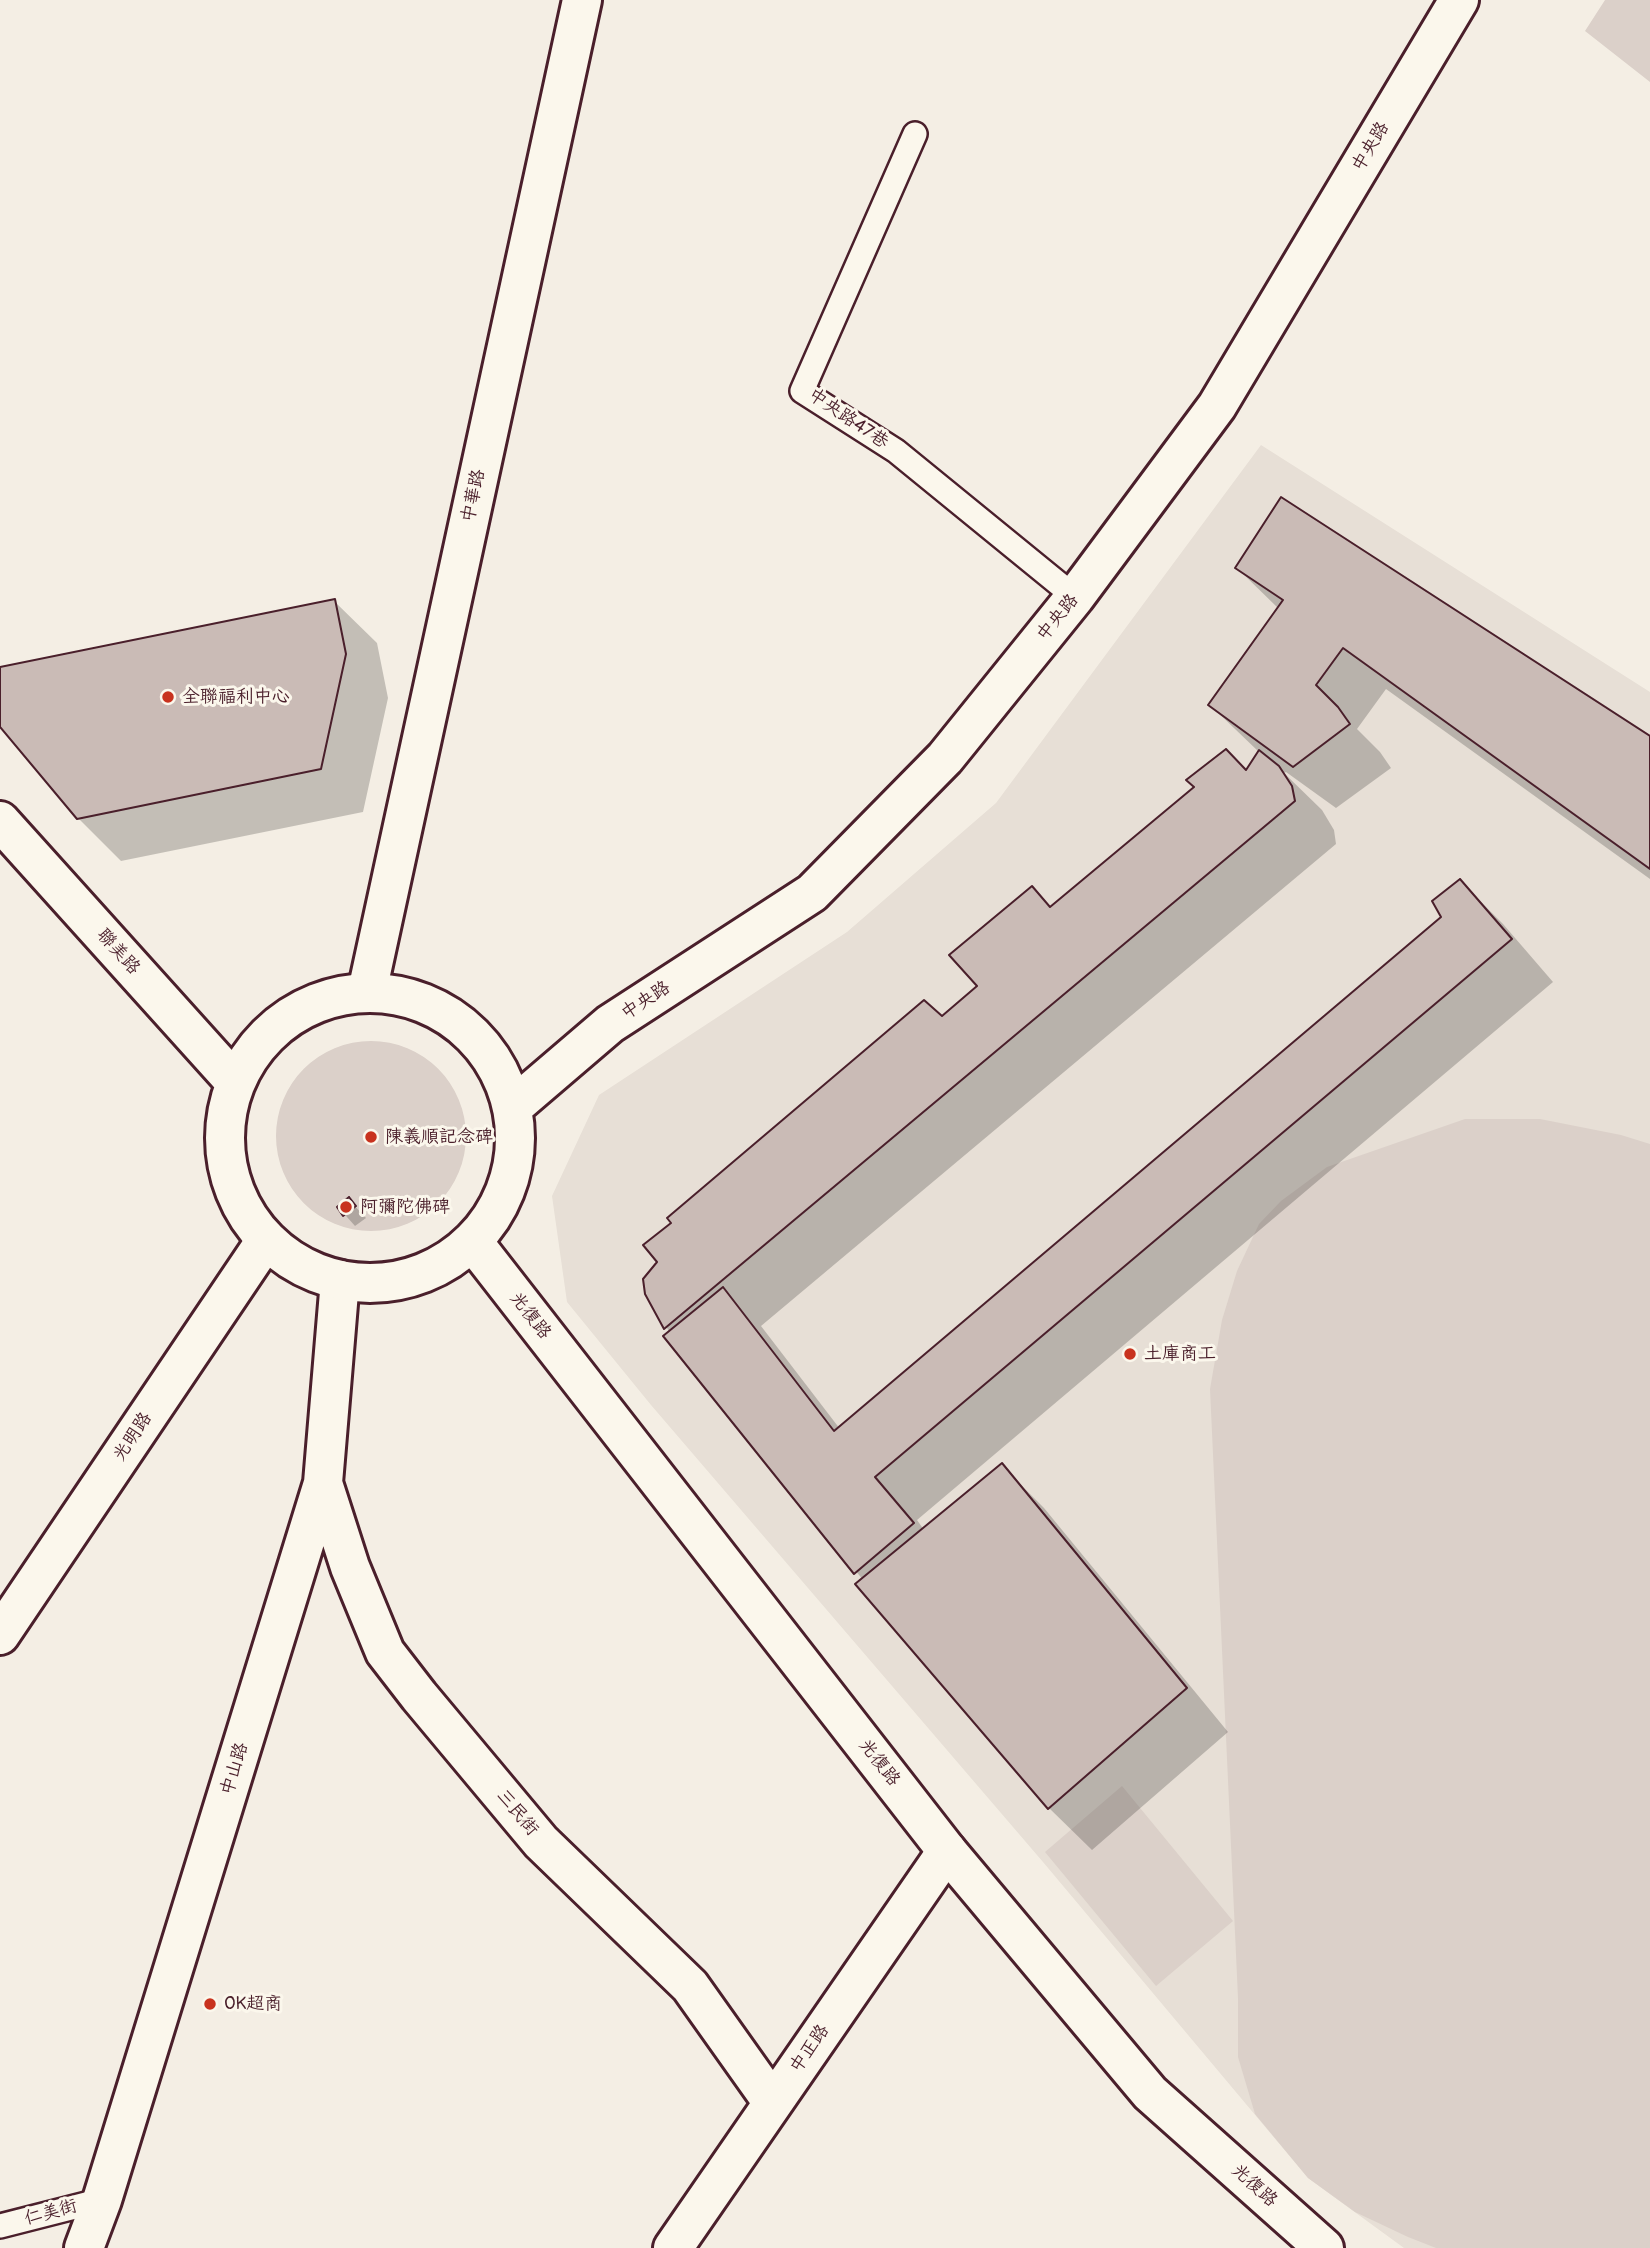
<!DOCTYPE html>
<meta charset="utf-8">
<style>
body{margin:0}
canvas{display:block;background:#f4eee4}
</style>
<canvas width="1650" height="2248"></canvas>
<script>
const ctx = document.querySelector('canvas').getContext('2d');
ctx.lineJoin = 'round';
function paint(path, color) {
  ctx.fillStyle = color;
  ctx.fill(path, 'evenodd');
}
function shape(rows) {
  const path = new Path2D();
  for (const r of rows) {
    if (r.length === 3) {
      path.moveTo(r[0] + r[2], r[1]);
      path.arc(r[0], r[1], r[2], 0, 2 * Math.PI);
      continue;
    }
    path.moveTo(r[0], r[1]);
    for (let i = 2; i < r.length; i += 2) path.lineTo(r[i], r[i + 1]);
  }
  return path;
}
function strokePath(path, color, width, dash) {
  ctx.strokeStyle = color;
  ctx.lineWidth = width;
  ctx.lineCap = dash ? 'butt' : 'round';
  ctx.setLineDash(dash || []);
  ctx.stroke(path);
}
function label(font, color, halo, rows, align = 'center') {
  ctx.font = font + ' Pangolin,"LXGW WenKai TC",sans-serif';
  ctx.lineWidth = 6;
  ctx.setLineDash([]);
  ctx.textBaseline = 'middle';
  ctx.strokeStyle = halo;
  ctx.fillStyle = color;
  for (const [text, x, y, turn = 0] of rows) {
    ctx.save();
    ctx.translate(x, y);
    ctx.rotate((+turn || 0) * Math.PI / 180);
    ctx.textAlign = isNaN(turn) ? turn : align;
    if (halo) ctx.strokeText(text, 0, 0);
    ctx.fillText(text, 0, 0);
    ctx.restore();
  }
}
paint(shape([
 [1261,445,1650,692,1650,2248,1404,2248,1308,2178,1043,1862,651,1405,567,1302,552,1196,599,1095,847,932,996,803]
]), '#e7dfd6');
paint(shape([
 [1605,0,1650,0,1650,82,1585,31],
 [371,1136,95],
 [1465,1119,1540,1119,1621,1135,1650,1144,1650,2248,1436,2248,1408,2237,1355,2212,1308,2178,1255,2114,1238,2057,1238,1998,1210,1389,1222,1320,1237,1271,1259,1224,1281,1201,1327,1167],
 [1122,1786,1233,1921,1156,1986,1045,1852]
]), '#dbd0c9');
paint(shape([
 [1237,568,1650,738,1650,879,1386,689,1357,729,1380,752,1391,768,1336,808,1286,772,1284,773,1322,810,1334,830,1336,844,761,1326,840,1429,1443,917,1460,881,1503,924,1553,982,917,1520,924,1530,1002,1466,1044,1508,1228,1732,1092,1850,1049,1808,665,1337,670,1333,647,1294,942,1019,979,987,1032,888,1052,908,1246,773,1259,752,1210,705,1279,609],
 [334,601,377,643,388,698,363,812,121,861,78,818,0,724,0,669],
 [349,1200,366,1218,355,1226,339,1208]
]), '#0003');
const building = shape([
 [1281,497,1650,736,1650,869,1343,648,1316,685,1338,707,1350,724,1293,767,1208,705,1283,600,1235,568,1281,497],
 [335,599,346,654,321,769,77,819,0,727,0,667,335,599],
 [1226,749,1246,770,1259,750,1279,766,1292,786,1295,801,664,1329,645,1294,643,1279,657,1262,643,1245,671,1223,667,1218,924,1000,942,1016,977,986,949,955,1032,886,1050,907,1194,787,1186,780,1226,749],
 [1460,879,1512,939,875,1477,914,1523,854,1574,663,1336,723,1287,834,1431,1441,917,1432,901,1460,879],
 [349,1197,356,1206,343,1216,337,1207,349,1197],
 [1002,1463,1187,1688,1048,1809,855,1584,1002,1463]
]);
paint(building, '#cabbb6');
strokePath(building, '#4a1f2b', 2);
const service = shape([
 [915,134,802,391,896,451,1075,597],
 [0,2226,102,2200]
]);
const minor = shape([
 [323,1483,350,1567,385,1652,419,1696,541,1842,690,1986,773,2103],
 [0,1635,266,1240],
 [84,2248,102,2200,323,1483,340,1280],
 [673,2248,947,1851]
]);
const tertiary = shape([
 [0,821,235,1082],
 [370,1138,145],
 [513,1107,610,1024,812,893,945,758,1075,597,1217,406,1459,0],
 [473,1242,947,1851,1150,2093,1324,2248]
]);
const secondary = shape([
 [367,992,582,0]
]);
strokePath(service, '#4a1f2b', 28);
strokePath(minor, '#4a1f2b', 44);
strokePath(tertiary, '#4a1f2b', 44);
strokePath(secondary, '#4a1f2b', 44);
strokePath(service, '#fbf7ec', 23);
strokePath(minor, '#fbf7ec', 38);
strokePath(tertiary, '#fbf7ec', 38);
strokePath(secondary, '#fbf7ec', 38);
for (const [x, y, r, color] of [
 [168,697,7,"#c8321e"],
 [371,1137,7,"#c8321e"],
 [346,1207,7,"#c8321e"],
 [1130,1354,7,"#c8321e"],
 [210,2004,7,"#c8321e"]
]) {
  const dot = new Path2D();
  dot.arc(x, y, r, 0, 2 * Math.PI);
  ctx.fillStyle = color;
  ctx.fill(dot);
  strokePath(dot, '#fbf7ec', 2.5);
}
label('18px', '#4a1f2b', '#fbf7ec', [
 ["中央路",1371,147,-59],
 ["中央路47巷",848,419,34],
 ["中華路",474,496,-78],
 ["中央路",1058,618,-51],
 ["聯美路",118,952,48],
 ["中央路",646,1001,-33],
 ["光復路",530,1316,52],
 ["光明路",133,1437,-56],
 ["光復路",879,1763,52],
 ["中山路",235,1769,-73],
 ["三民街",517,1813,50],
 ["中正路",810,2049,-55],
 ["光復路",1254,2186,42],
 ["仁美街",51,2213,-15]
]);
label('18px', '#4a1f2b', '#fbf7ec', [
 ["全聯福利中心",182,697],
 ["陳義順記念碑",385,1137],
 ["阿彌陀佛碑",360,1207],
 ["土庫商工",1144,1354],
 ["OK超商",224,2004]
], 'left');
</script>
